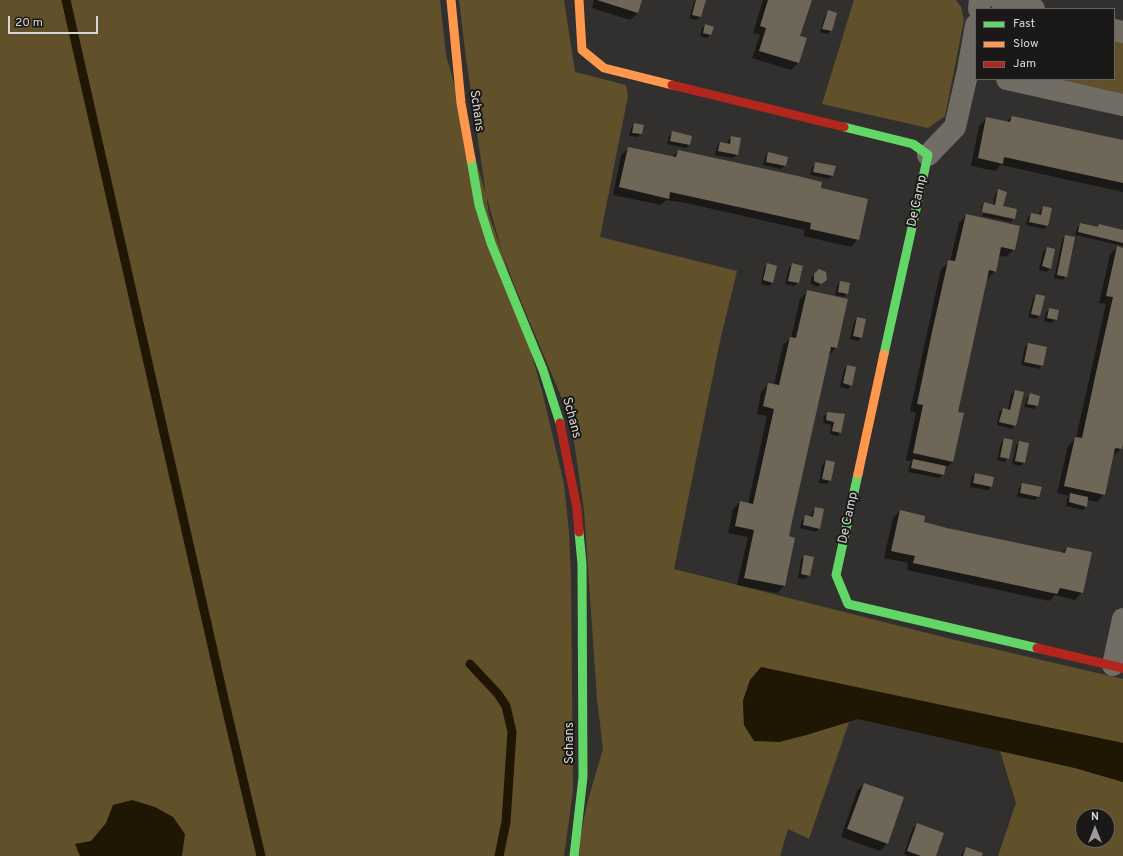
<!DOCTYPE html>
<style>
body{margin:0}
#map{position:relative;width:1123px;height:856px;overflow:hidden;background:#32302e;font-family:Overpass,sans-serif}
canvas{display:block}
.legend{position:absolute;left:975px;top:8px;width:140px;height:72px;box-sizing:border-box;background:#1a1917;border:1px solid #666563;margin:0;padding:5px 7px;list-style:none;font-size:12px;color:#d7d6d4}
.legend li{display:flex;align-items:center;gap:8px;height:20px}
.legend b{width:20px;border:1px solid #666563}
.north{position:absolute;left:1075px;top:808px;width:40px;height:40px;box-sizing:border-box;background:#1a1917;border:1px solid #666563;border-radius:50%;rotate:0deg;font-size:11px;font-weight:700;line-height:16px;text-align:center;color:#d7d6d4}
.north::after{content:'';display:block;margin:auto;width:14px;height:18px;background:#9d9c9a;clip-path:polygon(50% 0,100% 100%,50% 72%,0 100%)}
.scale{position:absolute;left:8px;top:16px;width:90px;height:18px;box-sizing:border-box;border:2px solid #d7d6d4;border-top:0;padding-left:5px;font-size:12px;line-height:14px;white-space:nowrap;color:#d7d6d4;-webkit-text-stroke:3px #1a1917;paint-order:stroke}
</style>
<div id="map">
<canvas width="1123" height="856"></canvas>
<ul class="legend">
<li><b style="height:5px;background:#63d668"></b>Fast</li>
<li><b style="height:5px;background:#ff974d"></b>Slow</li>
<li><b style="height:5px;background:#b3261e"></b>Jam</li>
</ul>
<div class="north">N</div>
<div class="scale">20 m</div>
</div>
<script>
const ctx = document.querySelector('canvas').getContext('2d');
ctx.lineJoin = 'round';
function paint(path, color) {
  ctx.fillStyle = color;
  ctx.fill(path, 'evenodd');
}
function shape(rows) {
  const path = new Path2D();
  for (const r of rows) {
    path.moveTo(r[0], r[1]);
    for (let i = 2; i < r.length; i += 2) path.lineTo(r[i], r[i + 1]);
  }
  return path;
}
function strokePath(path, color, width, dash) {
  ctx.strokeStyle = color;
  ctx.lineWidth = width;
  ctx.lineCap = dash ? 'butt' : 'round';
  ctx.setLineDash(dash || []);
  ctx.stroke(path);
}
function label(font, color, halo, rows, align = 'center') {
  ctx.font = font + ' Overpass,sans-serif';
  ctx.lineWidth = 4;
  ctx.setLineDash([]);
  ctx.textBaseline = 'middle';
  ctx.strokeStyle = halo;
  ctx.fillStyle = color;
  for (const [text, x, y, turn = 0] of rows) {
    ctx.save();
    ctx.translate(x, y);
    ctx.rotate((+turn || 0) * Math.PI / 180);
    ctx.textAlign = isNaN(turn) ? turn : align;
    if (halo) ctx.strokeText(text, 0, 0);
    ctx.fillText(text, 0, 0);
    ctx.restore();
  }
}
paint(shape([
 [0,0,440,0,446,55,542,391,564,484,569,532,571,576,573,791,564,856,0,856],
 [459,0,564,0,575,72,626,85,628,96,600,237,737,271,720,341,674,569,947,638,1123,679,1123,743,860,689,750,680,743,701,744,725,779,742,806,735,849,722,809,839,788,829,780,856,576,856,588,800,603,749,597,699,584,510,571,420,514,285,489,215,466,58],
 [854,0,956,0,961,7,964,20,945,116,928,128,822,104],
 [1114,39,1123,42,1123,94,1055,79,1114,79],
 [1000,751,1075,768,1123,782,1123,856,998,856,1016,803],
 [1083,816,1107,816,1107,840,1083,840]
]), '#61512b');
paint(shape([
 [761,667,1123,743,1123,782,1075,768,858,719,806,735,779,742,754,741,744,725,743,701,750,680],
 [132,800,155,807,173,817,185,834,182,856,80,856,75,844,91,841,106,823,113,805]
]), '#1f1704');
paint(shape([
 [594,0,642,0,638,13,630,20,592,8],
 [695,0,705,0,700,17,696,20,689,18],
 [763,0,811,0,799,37,806,39,798,63,791,70,752,58,760,35,753,33],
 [828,11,831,31,827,34,820,32,825,15],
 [706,25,710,35,707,38,700,36,702,28],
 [1012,117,1123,141,1123,192,1001,165,995,171,971,166,979,126,987,118,1006,122],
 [634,124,641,134,637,137,629,136,631,128],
 [673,132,689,145,686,148,667,144,669,136],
 [732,137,740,139,737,155,733,158,715,155,717,146,720,143,727,144,728,141],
 [629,148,672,157,678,151,820,189,858,239,851,247,803,236,805,230,686,203,666,200,661,205,613,195,621,155],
 [768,153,787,158,785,166,781,169,763,165,765,157],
 [816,163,834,167,832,176,829,179,810,175,812,167],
 [998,191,1002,207,1014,218,1013,219,1013,217,984,206,982,206,981,211,980,211,981,207,984,203,993,205,995,194],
 [1043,207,1048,225,1044,229,1026,225,1028,217,1032,214,1039,215,1040,211],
 [983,213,1013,219,1011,222,982,216],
 [966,215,1014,249,1006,257,998,255,995,271,987,279,986,278,957,412,953,462,944,469,943,475,939,478,908,472,910,464,912,462,906,460,916,413,910,411,941,269,950,262,959,223],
 [1080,224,1097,228,1100,225,1123,231,1123,246,1075,235,1077,228],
 [1065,236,1066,276,1063,280,1054,278,1062,240],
 [1117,247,1123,249,1123,439,1121,449,1113,456,1104,494,1097,502,1087,500,1086,506,1083,510,1066,506,1067,498,1069,496,1057,493,1068,446,1076,438,1106,304,1099,303,1110,255],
 [1047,248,1050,268,1047,272,1039,270,1043,252],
 [768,264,773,282,769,286,761,284,764,268],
 [792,264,801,267,798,283,794,286,785,284,789,268],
 [814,275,822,283,817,287,811,284,811,278],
 [840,282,847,293,844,297,835,295,837,286],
 [807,292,836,348,829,355,788,536,794,538,784,586,777,593,737,585,748,537,728,533,733,509,740,502,748,504,767,416,757,414,761,392,769,384,774,385,783,345,791,338,800,299],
 [1036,296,1039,316,1036,319,1028,317,1033,299],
 [1050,309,1056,319,1052,323,1044,321,1046,312],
 [857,318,861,338,858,341,850,339,854,322],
 [1028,344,1042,365,1039,369,1021,365,1025,347],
 [847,366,851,385,848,389,840,387,844,369],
 [1015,391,1015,425,1012,429,997,425,999,413,1003,409,1008,410,1011,394],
 [1030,395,1039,397,1037,406,1034,409,1024,407,1027,398],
 [828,413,844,415,840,433,837,436,830,434,831,425,823,423,824,416],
 [1004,439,1008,458,1005,462,997,460,1001,443],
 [1020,442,1024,462,1021,466,1012,464,1016,446],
 [826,461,834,463,830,481,826,484,819,483,822,465],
 [976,474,993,478,991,487,988,490,970,487,972,477],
 [1023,484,1039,497,1035,500,1017,497,1019,488],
 [815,509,819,528,816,532,800,528,802,520,806,516,811,517,812,512],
 [900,511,923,523,1061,553,1067,548,1082,592,1075,600,1055,595,1049,601,907,570,908,563,884,558,893,518],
 [805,556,813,558,809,576,805,579,798,578,801,560],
 [864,784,887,843,880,851,841,837,857,791],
 [917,825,935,856,908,856,904,854,913,828],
 [966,848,981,856,961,856,963,851]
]), '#0007');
strokePath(shape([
 [66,0,225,703,261,856],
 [470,664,498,694,506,706,512,732,506,822,499,856]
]), '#1f1704', 9);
paint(shape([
 [597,0,642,0,638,13],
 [696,0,706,0,701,17,692,15],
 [768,0,812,0,800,36,807,38,799,63,759,51,766,28,760,26],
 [828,10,837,13,832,31,822,29],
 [705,24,714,27,711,35,703,33],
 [1012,116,1123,140,1123,183,1004,157,1003,164,978,158,986,117,1010,122],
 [634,123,644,125,642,134,632,133],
 [672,131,692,136,690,145,670,141],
 [731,136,741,138,738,155,718,151,720,142,730,144],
 [628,147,676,157,678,150,798,176,822,182,821,188,868,199,859,240,810,229,811,223,693,197,670,192,669,199,619,187],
 [768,152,788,157,786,166,766,162],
 [815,162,836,166,833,176,813,172],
 [998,189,1007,192,1003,206,1017,209,1015,219,982,212,984,202,995,205],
 [1043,206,1052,208,1048,226,1029,222,1031,213,1041,215],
 [966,214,1020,226,1015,250,1001,247,996,272,989,270,958,412,964,413,953,462,913,453,923,405,917,404,932,332,948,261,948,260,955,261],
 [1080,223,1098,227,1099,224,1123,230,1123,243,1078,232],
 [1065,235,1075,237,1067,277,1057,275],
 [1117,246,1123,248,1123,444,1122,449,1115,448,1105,495,1064,486,1075,437,1082,438,1097,368,1113,297,1106,296],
 [1047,247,1055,249,1051,269,1042,266],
 [767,263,777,266,773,283,763,280],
 [792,263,803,266,799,283,788,281],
 [819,269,826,272,827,280,821,284,814,281,814,274],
 [840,281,850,283,848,294,838,292],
 [807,290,848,299,837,348,831,347,794,512,789,536,795,538,785,586,744,578,754,530,735,526,740,501,753,504,774,409,763,406,768,383,779,385,790,337,796,338],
 [1036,294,1045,296,1040,316,1031,314],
 [1049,308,1059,310,1057,320,1047,318],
 [857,317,866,319,862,338,853,336],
 [1028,343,1047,347,1043,366,1024,362],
 [847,365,856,367,852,386,843,383],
 [1015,390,1024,392,1016,426,999,422,1003,408,1010,410],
 [1030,393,1040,396,1038,406,1027,404],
 [827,412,845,414,841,433,832,431,834,422,826,420],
 [1004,438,1013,440,1009,459,1000,457],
 [1019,441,1029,443,1025,463,1015,461],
 [913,459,946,466,944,475,911,468],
 [826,460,835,462,831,481,822,479],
 [975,473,994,477,992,487,973,483],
 [1022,483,1042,487,1039,497,1020,493],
 [1070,493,1088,497,1087,507,1069,502],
 [815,507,824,509,820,529,803,525,805,515,813,517],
 [900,510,925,516,924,522,947,528,1065,553,1067,547,1092,552,1083,593,1060,588,1057,594,913,563,915,556,891,551],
 [804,555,814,557,810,576,801,574],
 [864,783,904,797,888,844,847,829],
 [917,823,944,833,936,856,921,856,907,851],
 [966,847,983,853,982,856,963,856]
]), '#6e6758');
strokePath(shape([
 [1000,0,1034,9],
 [979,9,980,0],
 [1114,30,1123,32],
 [1007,79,1123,105],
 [928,155,955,127,968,70,976,25],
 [1113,665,1123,619]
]), '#716d64', 22);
strokePath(shape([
 [844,127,913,144,928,155,884,354],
 [471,159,479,205,491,243,543,370,560,423],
 [858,474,836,575,848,604,1037,648],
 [574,856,583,777,582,564,579,532]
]), '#63d668', 9);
strokePath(shape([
 [451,0,461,103,471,159],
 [579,0,582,50,604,68,672,85],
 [858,474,884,354]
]), '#ff974d', 9);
strokePath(shape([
 [672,85,844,127],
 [560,423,577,509,579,532],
 [1037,648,1123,668]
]), '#b3261e', 9);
label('13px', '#d7d6d4', '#1a1917', [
 ["Schans",476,111,82],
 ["De Camp",918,201,-78],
 ["Schans",571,418,75],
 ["De Camp",849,518,-78],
 ["Schans",570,743,-90]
]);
</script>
